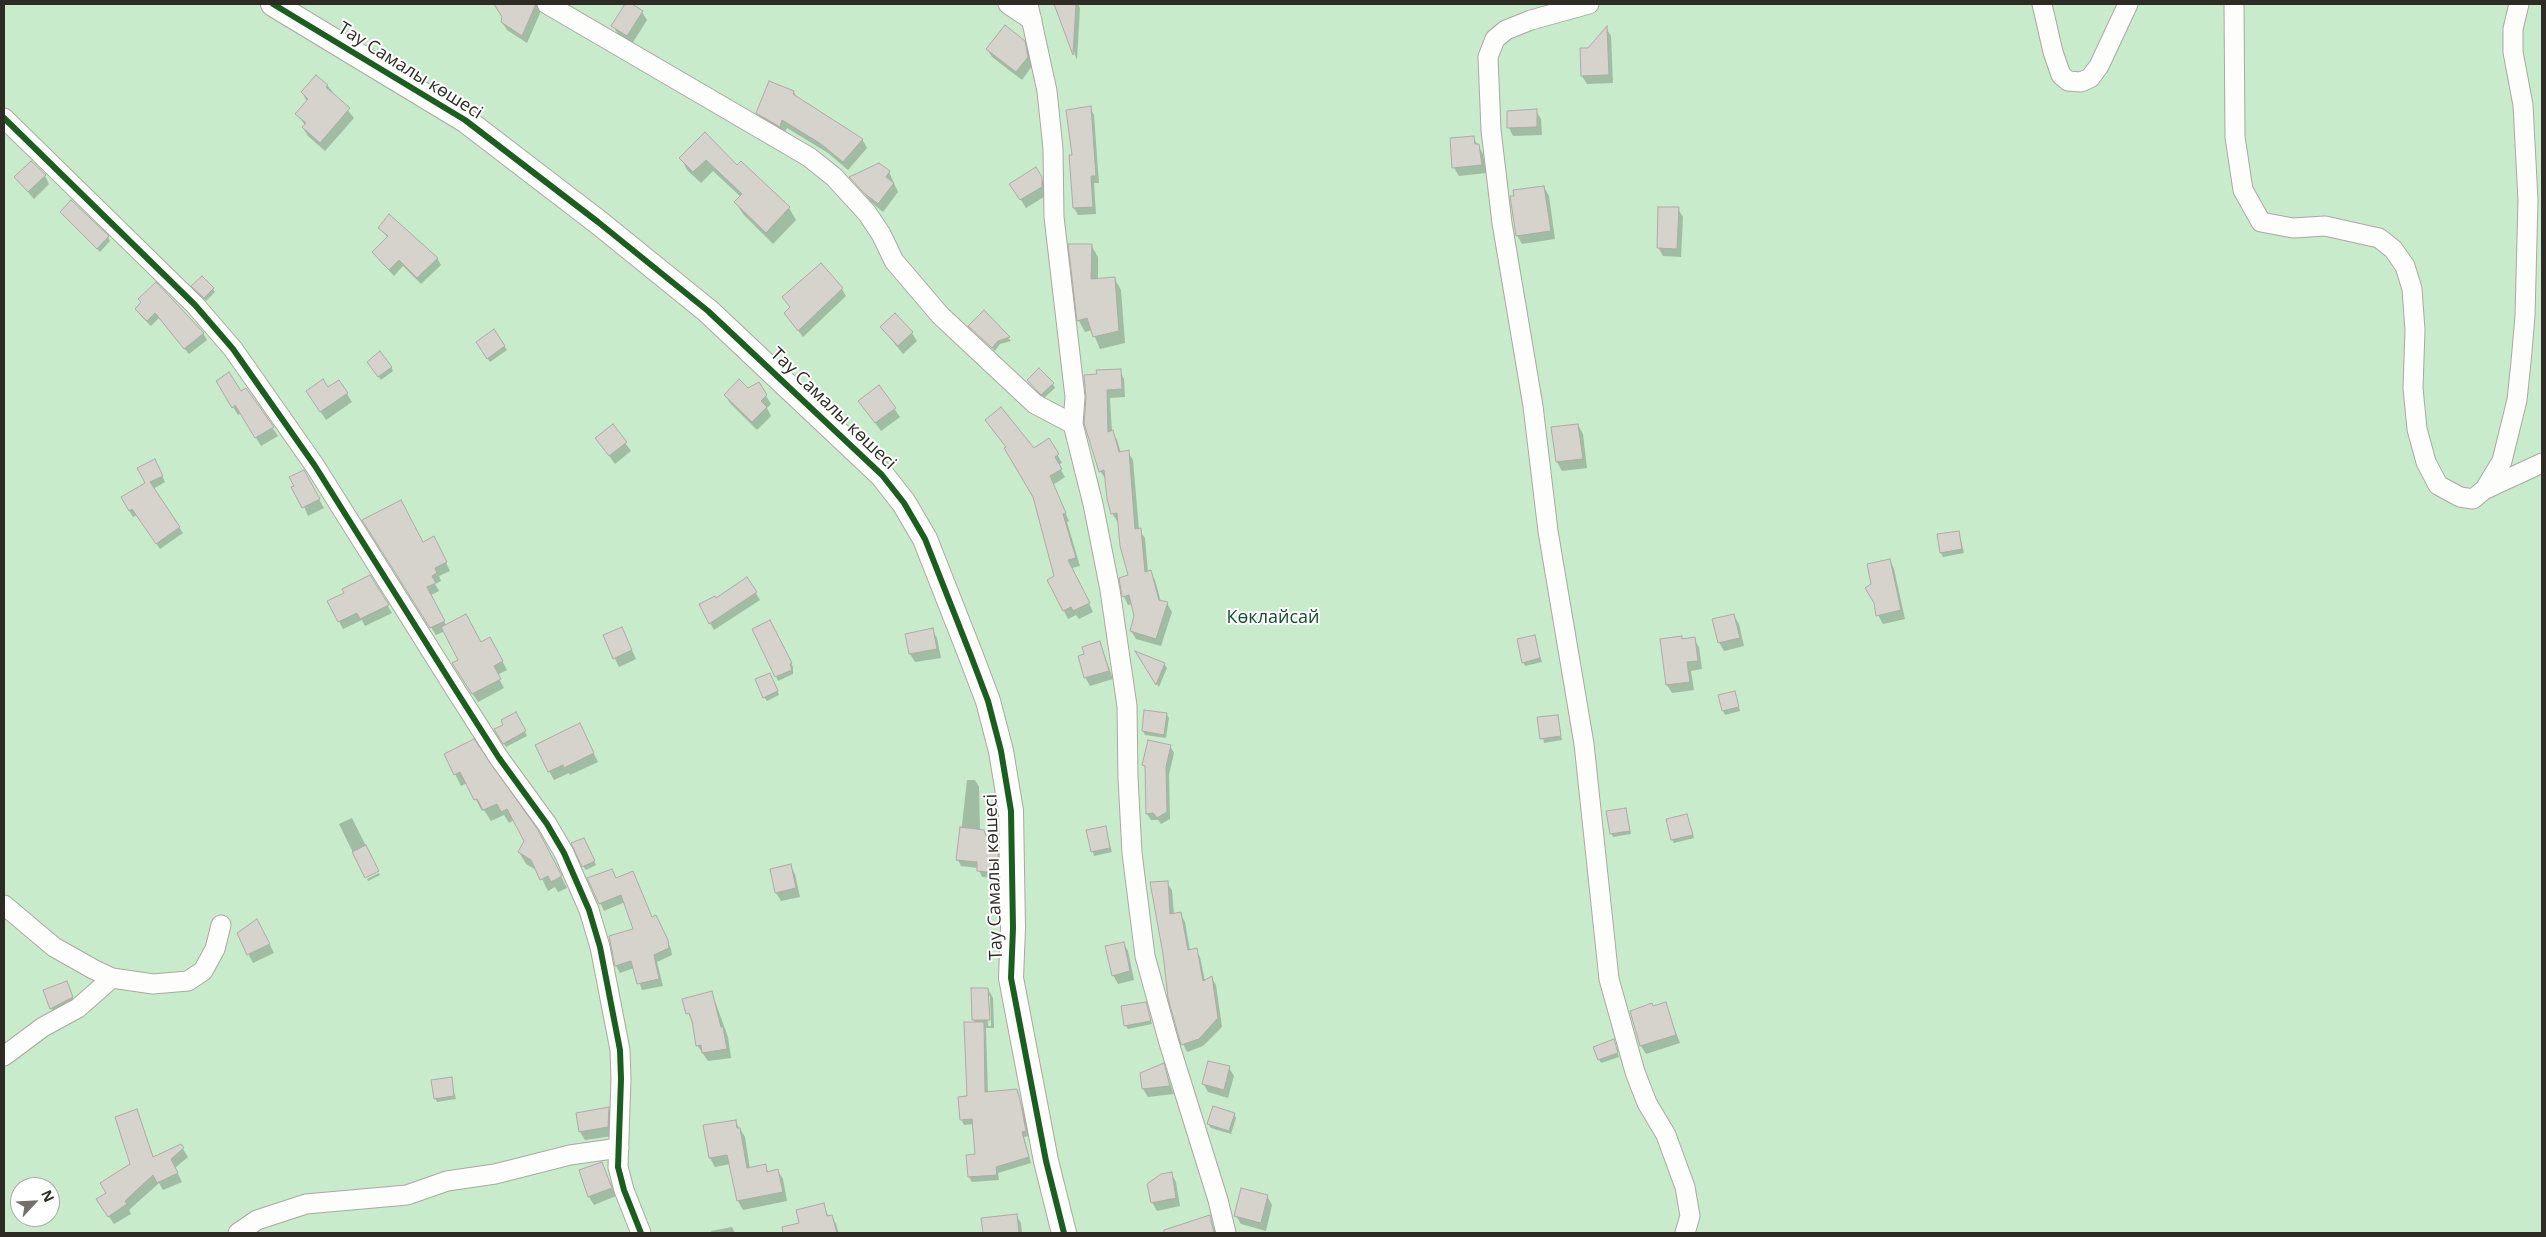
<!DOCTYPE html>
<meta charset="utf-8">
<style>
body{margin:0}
#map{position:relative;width:2546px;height:1237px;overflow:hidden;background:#f3efe6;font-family:"Open Sans",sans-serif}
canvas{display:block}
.frame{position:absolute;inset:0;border:5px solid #2e2b25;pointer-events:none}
.north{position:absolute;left:10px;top:1177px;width:50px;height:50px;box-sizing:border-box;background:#fff;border:1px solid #abaaa8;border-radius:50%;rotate:65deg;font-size:14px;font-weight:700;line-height:20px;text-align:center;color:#2e2b25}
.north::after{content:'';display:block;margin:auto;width:18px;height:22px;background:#737069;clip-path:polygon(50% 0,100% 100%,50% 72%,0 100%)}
</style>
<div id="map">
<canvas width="2546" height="1237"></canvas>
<div class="frame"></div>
<div class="north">N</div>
</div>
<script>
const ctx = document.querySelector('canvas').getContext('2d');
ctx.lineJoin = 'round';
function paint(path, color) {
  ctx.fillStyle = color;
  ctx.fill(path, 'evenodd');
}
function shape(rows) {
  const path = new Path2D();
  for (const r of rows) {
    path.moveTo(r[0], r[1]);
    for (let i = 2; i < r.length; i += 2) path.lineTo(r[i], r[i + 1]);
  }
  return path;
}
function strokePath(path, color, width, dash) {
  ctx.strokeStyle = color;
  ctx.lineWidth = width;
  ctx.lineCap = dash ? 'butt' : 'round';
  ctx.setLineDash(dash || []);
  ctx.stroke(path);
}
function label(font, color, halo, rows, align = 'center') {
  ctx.font = font + ' "Open Sans",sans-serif';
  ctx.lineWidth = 4;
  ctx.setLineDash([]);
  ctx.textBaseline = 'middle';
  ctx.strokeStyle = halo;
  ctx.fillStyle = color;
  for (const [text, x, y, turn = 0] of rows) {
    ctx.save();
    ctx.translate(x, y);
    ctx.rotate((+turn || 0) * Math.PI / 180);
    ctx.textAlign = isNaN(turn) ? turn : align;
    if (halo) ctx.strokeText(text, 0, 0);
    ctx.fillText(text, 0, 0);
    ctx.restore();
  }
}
paint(shape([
 [4,4,2542,4,2542,1233,4,1233],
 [20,1187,50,1187,50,1217,20,1217]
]), '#c8ebcc');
paint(shape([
 [505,4,544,4,527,43,507,30,502,22,504,17,500,12],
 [627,4,642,12,647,20,632,44,618,34,613,26],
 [1056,4,1078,4,1080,8,1077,60],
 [1606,28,1611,36,1613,83,1587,84,1582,76],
 [1024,42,1029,51,1032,66,1022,80,992,57,987,49],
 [327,85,354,118,325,151,308,136,303,128,305,125,297,114,307,102,302,92],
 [794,92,797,98,862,139,867,148,848,170,828,153,787,128,784,134,762,121,757,113],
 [1090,108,1094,115,1099,183,1094,183,1096,214,1078,215,1074,208,1073,156],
 [1536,111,1541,119,1542,135,1513,136,1509,128],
 [705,134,737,167,741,162,789,208,796,220,773,244,743,214,736,203,741,197,713,171,701,183,687,170,681,158],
 [1473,137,1483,154,1486,173,1459,176,1454,168],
 [879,164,889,172,898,192,883,212,871,202,851,177],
 [1036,169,1046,187,1047,195,1026,208,1011,184],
 [45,176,49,184,34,199,16,178],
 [1544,187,1549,196,1555,239,1522,244,1517,235],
 [1678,209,1683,217,1681,257,1663,256,1658,247],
 [61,212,108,237,110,241,100,252],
 [380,228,437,258,441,265,421,284,403,266,394,276,373,253,388,238],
 [1070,245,1091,245,1098,257,1098,279,1114,278,1121,290,1125,343,1100,349,1092,330,1085,332,1079,321],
 [213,289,215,292,206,301,195,290],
 [842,289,846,296,803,337,785,313,791,308],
 [142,303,203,333,207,340,189,354,159,318,151,326,140,315,137,309],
 [984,312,1011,341,1000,344,995,351,969,326],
 [881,327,912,333,917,341,903,354],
 [493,331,507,350,490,362,479,346],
 [371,366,391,367,393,371,381,380],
 [1120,371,1124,379,1125,397,1110,398,1112,432,1117,440,1121,453,1128,452,1133,460,1139,530,1145,538,1148,572,1150,572,1155,580,1161,602,1167,603,1172,612,1161,646,1136,639,1131,631,1135,616,1132,604,1128,605,1124,597,1121,579,1129,575,1119,521,1117,521,1112,513,1106,479,1100,471,1087,398],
 [1029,380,1053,384,1055,388,1044,398],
 [217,381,240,393,246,389,278,436,261,446,241,413,238,415],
 [339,381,352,402,326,420,313,400],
 [758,383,771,404,767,408,771,416,757,430,730,403,725,395,748,390],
 [879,387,900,417,881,431,865,409],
 [1578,425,1583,434,1587,468,1562,471,1557,462,1553,428],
 [613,426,631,451,615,464,597,439],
 [1049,440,1062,463,1058,465,1065,477,1053,485,1069,521,1067,522,1080,566,1072,568,1093,612,1079,619,1076,615,1068,619,1049,580,1056,577,1034,449],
 [158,467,165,482,153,489,183,533,160,549,137,515,133,517,122,498,147,484],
 [303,471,324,508,308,516,295,486],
 [368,528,423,544,438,546,450,571,439,576,441,581,435,584,439,591,431,595,446,625,481,643,495,647,507,670,497,675,504,688,478,702,458,672,460,660,445,631,436,635],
 [1959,532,1964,553,1943,557,1941,553],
 [1890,560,1894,569,1905,619,1883,624,1878,615,1872,584],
 [370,577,392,613,365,626,362,620,343,629,329,602,346,593],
 [747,579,760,600,714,630,710,623,716,599],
 [1734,616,1739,624,1744,646,1724,651,1719,642],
 [772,625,793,667,793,674,778,681,754,629],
 [932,630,937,638,941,658,915,662,910,654,906,635],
 [604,636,626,637,636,659,619,667],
 [1534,637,1542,662,1525,666,1523,662],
 [1681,637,1683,640,1694,639,1699,647,1702,669,1691,671,1694,690,1672,693,1667,685,1661,640],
 [1100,643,1113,679,1090,686,1085,677,1085,655],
 [1138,654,1164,664,1167,668,1159,687],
 [772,678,779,695,767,701,764,697],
 [1735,692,1740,711,1725,715,1723,711],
 [516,714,527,736,506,747,496,730,505,725],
 [1167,715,1169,718,1166,738,1145,735,1143,731],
 [1557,716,1562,740,1544,743,1539,719],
 [584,733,598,762,570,775,569,773,554,780,549,771],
 [473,741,544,843,567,888,558,892,555,887,548,891,538,871,526,864,519,852,526,841,514,820,509,823,504,815,491,821,484,810,482,811,467,783,461,786,455,774],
 [1170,746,1174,753,1169,775,1170,819,1161,824,1158,820,1151,820,1147,814,1146,769,1144,765],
 [967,780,975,780,979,787,980,831,984,831,988,838,997,838,1001,845,1001,878,982,877,978,868,961,866,958,860],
 [1626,809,1631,834,1613,837,1611,833],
 [1687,815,1694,838,1674,843,1672,840],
 [352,818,378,870,365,877,339,824],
 [1105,827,1112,852,1094,856,1087,831],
 [585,843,596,865,586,870,583,866],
 [790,865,795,874,800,897,781,901,776,893],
 [379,873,380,875,368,881,367,879],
 [589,879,636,879,652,918,659,924,671,949,672,955,657,962,663,986,642,990,634,968,620,973,616,966,610,937,635,930,625,902,604,911],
 [1167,883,1172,890,1174,915,1180,914,1185,922,1190,951,1196,950,1200,957,1205,981,1212,978,1216,985,1222,1027,1203,1046,1187,1052,1183,1044,1170,998],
 [262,929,274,953,253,963,238,934],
 [1123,943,1128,951,1134,980,1118,984,1113,975],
 [66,983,77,1006,56,1016,51,1008],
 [988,989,993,998,994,1028,986,1028,988,1093,1016,1091,1024,1111,1029,1136,1024,1137,1031,1163,998,1173,999,1180,972,1182,969,1177,976,1156,974,1124,964,1125,961,1119,968,1097,975,1023,974,1020],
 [987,996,990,996,991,1026,988,1026],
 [712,993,728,1037,731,1058,708,1061,697,1045,692,1022,683,1000],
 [1145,1003,1152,1024,1128,1029,1125,1025],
 [1665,1004,1680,1043,1646,1054,1641,1046,1631,1012],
 [1614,1041,1619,1057,1601,1063,1599,1059],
 [1163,1065,1174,1094,1148,1097,1143,1089],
 [1229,1068,1234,1076,1228,1098,1208,1092,1203,1083],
 [451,1079,456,1099,437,1102,435,1098],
 [608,1108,613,1117,612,1136,585,1140,580,1132],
 [137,1111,154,1158,181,1146,188,1157,175,1168,182,1182,163,1190,159,1183,129,1210,131,1214,114,1224,103,1208,108,1193,132,1165],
 [1234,1114,1236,1118,1231,1134,1211,1128,1208,1124],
 [735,1121,745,1137,750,1169,765,1166,769,1173,778,1171,783,1179,787,1201,743,1210,738,1201,730,1164,715,1167,710,1158,705,1126],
 [601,1163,616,1196,594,1205,589,1197],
 [1171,1173,1176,1182,1180,1206,1157,1211,1152,1202],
 [1267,1196,1272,1205,1266,1231,1241,1224,1236,1216],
 [823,1205,829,1217,832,1216,836,1224,839,1233,803,1233,797,1211],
 [1016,1215,1021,1223,1022,1233,984,1233,982,1219],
 [1209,1216,1216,1233,1194,1233,1193,1229],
 [732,1227,735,1233,712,1233,711,1231]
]), '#0003');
const building = shape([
 [494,4,536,4,522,36,501,22,502,17,494,4],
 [625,4,632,4,643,11,627,36,611,26,625,4],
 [1054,4,1076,4,1073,55,1054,4],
 [1005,25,1025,41,1028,57,1016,72,986,49,1005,25],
 [1607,26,1609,75,1581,76,1580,48,1588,48,1607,26],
 [316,75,328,85,326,87,350,108,320,143,302,127,306,123,295,114,308,99,301,92,316,75],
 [769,81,794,91,793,94,863,139,843,162,821,144,782,120,780,127,756,113,769,81],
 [1091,106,1096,176,1091,176,1093,207,1073,208,1069,155,1072,155,1066,110,1091,106],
 [1537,109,1537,127,1507,128,1507,111,1537,109],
 [705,132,737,165,741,161,790,207,766,233,734,202,742,194,706,160,693,172,679,158,705,132],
 [1474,136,1475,144,1479,144,1482,165,1452,168,1450,138,1474,136],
 [31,161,46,175,28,192,14,177,31,161],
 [879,163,890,171,886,177,894,183,878,204,864,193,849,177,879,163],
 [1036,167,1042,177,1042,187,1020,200,1009,184,1036,167],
 [1544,186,1551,231,1516,236,1510,196,1514,196,1513,190,1544,186],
 [71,200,109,236,97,249,60,212,71,200],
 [1658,207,1679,207,1677,249,1657,248,1658,207],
 [389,214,438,258,417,278,399,260,389,270,372,252,388,236,378,228,389,214],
 [1068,244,1092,244,1091,279,1115,277,1119,331,1093,337,1087,318,1077,321,1068,244],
 [821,263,843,288,798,331,784,313,790,307,782,297,821,263],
 [202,276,214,288,204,298,191,286,202,276],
 [156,282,204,333,184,349,155,313,147,321,135,309,141,302,138,299,156,282],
 [984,310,1010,337,998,341,992,348,968,326,984,310],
 [895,313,913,332,898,346,880,327,895,313],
 [494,329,505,346,487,359,476,342,494,329],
 [380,351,392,367,378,377,367,362,380,351],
 [1039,368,1054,383,1041,395,1027,380,1039,368],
 [1121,369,1122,389,1107,390,1108,432,1113,430,1119,452,1129,450,1135,529,1141,528,1145,572,1151,570,1159,600,1168,602,1156,639,1130,631,1134,616,1129,595,1122,597,1119,578,1128,575,1120,546,1117,513,1111,514,1107,499,1104,470,1099,472,1084,423,1086,398,1084,375,1097,374,1096,370,1121,369],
 [229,372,241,391,246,388,274,427,255,438,235,405,232,408,216,381,229,372],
 [323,379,328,387,339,380,348,393,320,412,306,391,323,379],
 [739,379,748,388,759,382,767,395,761,401,767,407,752,422,724,395,739,379],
 [879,385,896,408,875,423,858,401,879,385],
 [1001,407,1034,448,1049,438,1059,454,1055,457,1062,469,1050,476,1066,513,1063,514,1076,558,1068,560,1090,603,1073,611,1071,607,1063,611,1047,580,1054,576,1033,497,1004,448,1006,447,985,420,1001,407],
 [613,424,627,442,609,456,595,438,613,424],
 [1578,424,1583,459,1556,462,1551,427,1578,424],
 [155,459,163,476,150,482,180,527,156,544,132,509,129,511,121,497,145,483,137,468,155,459],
 [304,470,320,499,302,508,291,487,294,486,289,477,304,470],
 [401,500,423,542,434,536,447,562,435,568,437,573,432,576,436,583,427,587,445,621,430,628,362,520,401,500],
 [1959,531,1962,549,1940,553,1937,534,1959,531],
 [1890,559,1901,610,1876,616,1874,603,1865,588,1871,584,1867,564,1890,559],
 [370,575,389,605,360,619,357,613,338,622,327,601,344,593,342,589,370,575],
 [747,577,757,592,709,624,699,604,715,596,716,598,747,577],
 [466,614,481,642,490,637,503,661,494,666,501,679,472,694,452,663,458,660,441,627,466,614],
 [1734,614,1740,638,1718,643,1712,619,1734,614],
 [770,620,792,663,790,664,792,670,775,677,752,629,770,620],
 [622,627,632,650,613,659,603,635,622,627],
 [933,628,937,649,909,654,905,634,933,628],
 [1535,635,1540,658,1522,663,1517,639,1535,635],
 [1682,636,1682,639,1695,637,1698,661,1687,662,1690,682,1666,685,1660,639,1682,636],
 [1100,641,1109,671,1084,678,1078,656,1084,654,1082,647,1100,641],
 [1135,651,1165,663,1156,685,1135,651],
 [770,673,778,691,763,698,755,679,770,673],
 [1735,691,1739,707,1722,711,1718,695,1735,691],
 [1144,710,1167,713,1164,735,1142,731,1144,710],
 [516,712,526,731,503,744,494,729,503,725,501,720,516,712],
 [1558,715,1561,736,1540,739,1537,717,1558,715],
 [580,723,594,753,564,768,563,765,548,772,535,745,580,723],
 [474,739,538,830,562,876,551,882,548,876,540,880,531,860,518,852,524,841,507,809,501,812,497,804,483,810,477,799,474,800,460,772,454,775,444,754,474,739],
 [1148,740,1171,745,1166,767,1167,812,1157,818,1153,813,1146,814,1145,766,1142,765,1148,740],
 [1626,808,1630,831,1610,834,1606,811,1626,808],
 [1687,814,1693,835,1671,840,1666,819,1687,814],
 [1106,826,1110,848,1091,852,1086,830,1106,826],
 [960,827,984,830,986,836,998,837,998,873,977,871,977,862,956,860,960,827],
 [584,838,595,861,582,867,571,843,584,838],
 [366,845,379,871,365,878,352,852,366,845],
 [791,864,796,888,775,893,770,869,791,864],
 [612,869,616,878,633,871,652,917,656,915,668,940,669,948,654,955,659,979,637,984,631,961,615,966,609,936,633,929,621,895,599,904,587,878,612,869],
 [1168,881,1170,914,1181,912,1188,950,1197,948,1203,981,1212,976,1218,1018,1199,1039,1181,1045,1168,998,1163,954,1150,882,1168,881],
 [257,919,270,944,247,955,237,933,257,919],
 [1124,942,1130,971,1112,976,1105,946,1124,942],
 [67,981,73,997,50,1009,43,990,67,981],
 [971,988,988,988,990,1020,972,1020,971,988],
 [712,991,721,1027,723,1027,727,1049,702,1053,701,1045,696,1046,692,1021,689,1013,686,1014,682,999,712,991],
 [1146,1002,1151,1021,1124,1026,1121,1006,1146,1002],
 [1666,1002,1676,1035,1640,1046,1630,1011,1652,1003,1653,1006,1666,1002],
 [964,1022,984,1022,985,1092,1017,1089,1021,1104,1026,1131,1022,1132,1029,1157,996,1167,997,1175,968,1177,966,1155,975,1154,972,1119,960,1120,958,1097,967,1096,964,1022],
 [1614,1039,1618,1053,1598,1060,1593,1047,1614,1039],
 [1208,1061,1230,1066,1224,1090,1202,1084,1208,1061],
 [1164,1063,1170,1086,1142,1089,1140,1073,1164,1063],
 [452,1077,454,1096,434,1099,431,1080,452,1077],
 [1213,1106,1235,1113,1229,1131,1207,1124,1213,1106],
 [609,1107,608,1127,579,1132,576,1113,609,1107],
 [137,1109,153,1157,181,1144,184,1148,171,1159,178,1173,157,1183,153,1175,125,1201,127,1204,108,1217,96,1199,106,1193,100,1183,130,1164,115,1117,137,1109],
 [736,1120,737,1128,740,1128,747,1168,766,1164,767,1172,778,1169,783,1192,737,1201,727,1155,709,1158,703,1125,736,1120],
 [602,1162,612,1188,588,1197,579,1170,602,1162],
 [1172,1172,1176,1198,1151,1203,1147,1184,1161,1174,1172,1172],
 [1241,1188,1268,1195,1261,1223,1234,1216,1241,1188],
 [824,1203,827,1216,832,1215,837,1233,783,1233,782,1227,799,1223,796,1210,824,1203],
 [1017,1214,1019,1233,983,1233,981,1218,1017,1214],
 [1210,1215,1214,1233,1164,1233,1164,1230,1210,1215]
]);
paint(building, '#d6d2cc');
strokePath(building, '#afaba5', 1);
const minor = shape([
 [547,4,809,157,834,177,867,213,881,234,894,261,940,315,1035,404,1073,424],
 [1008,4,1032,20],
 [1028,4,1047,91,1053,149,1054,217,1075,397,1073,424,1093,504,1110,590,1127,706,1128,778,1132,853,1145,956,1169,1043,1218,1200,1226,1233],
 [1589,4,1531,20,1506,30,1495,39,1488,57,1491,130,1502,223,1533,406,1548,531,1584,744,1609,979,1635,1072,1647,1103,1666,1135,1685,1187,1690,1216,1685,1233],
 [2042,4,2053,52,2061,75,2068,81,2081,82,2090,78,2099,66,2128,4],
 [2234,4,2235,137,2243,190,2261,222,2293,228,2325,226,2379,238,2393,249,2405,266,2412,289,2415,330,2413,388,2417,429,2426,462,2438,485,2460,497,2473,499,2485,489,2502,461,2517,400,2521,362,2525,316,2528,200,2523,105,2513,52,2513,29,2519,4],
 [4,118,195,305,233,349,315,466,455,689,499,758,547,824,564,853,589,910,600,947,620,1050,621,1079,618,1167,624,1190,641,1233],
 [2486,489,2542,463],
 [4,905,54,947,93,969,112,978,153,984,188,981,203,971,215,949,221,925],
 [4,1056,43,1027,78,1008,112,978],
 [238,1233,257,1220,306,1204,407,1195,447,1181,495,1174,570,1155,619,1148]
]);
const tertiary = shape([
 [273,4,465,120,598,222,708,311,882,475,904,503,925,539,971,656,988,701,1001,751,1011,811,1013,928,1011,978,1046,1161,1064,1233]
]);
strokePath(minor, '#aba8a1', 21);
strokePath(tertiary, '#aba8a1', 26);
strokePath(minor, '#fdfdfb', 19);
strokePath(tertiary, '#fdfdfb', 24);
strokePath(shape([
 [273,4,465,120,598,222,708,311,882,475,904,503,925,539,971,656,988,701,1001,751,1011,811,1013,928,1011,978,1046,1161,1064,1233],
 [4,118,195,305,233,349,315,466,455,689,499,758,547,824,564,853,589,910,600,947,620,1050,621,1079,618,1167,624,1190,641,1233]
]), '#1b5e20', 6);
label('18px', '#2e2b25', '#fff', [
 ["Тау Самалы көшесі",410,71,32],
 ["Тау Самалы көшесі",833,409,44],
 ["Тау Самалы көшесі",994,877,-92]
]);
label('18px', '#114d2a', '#fff', [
 ["Көклайсай",1273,618]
]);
</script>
